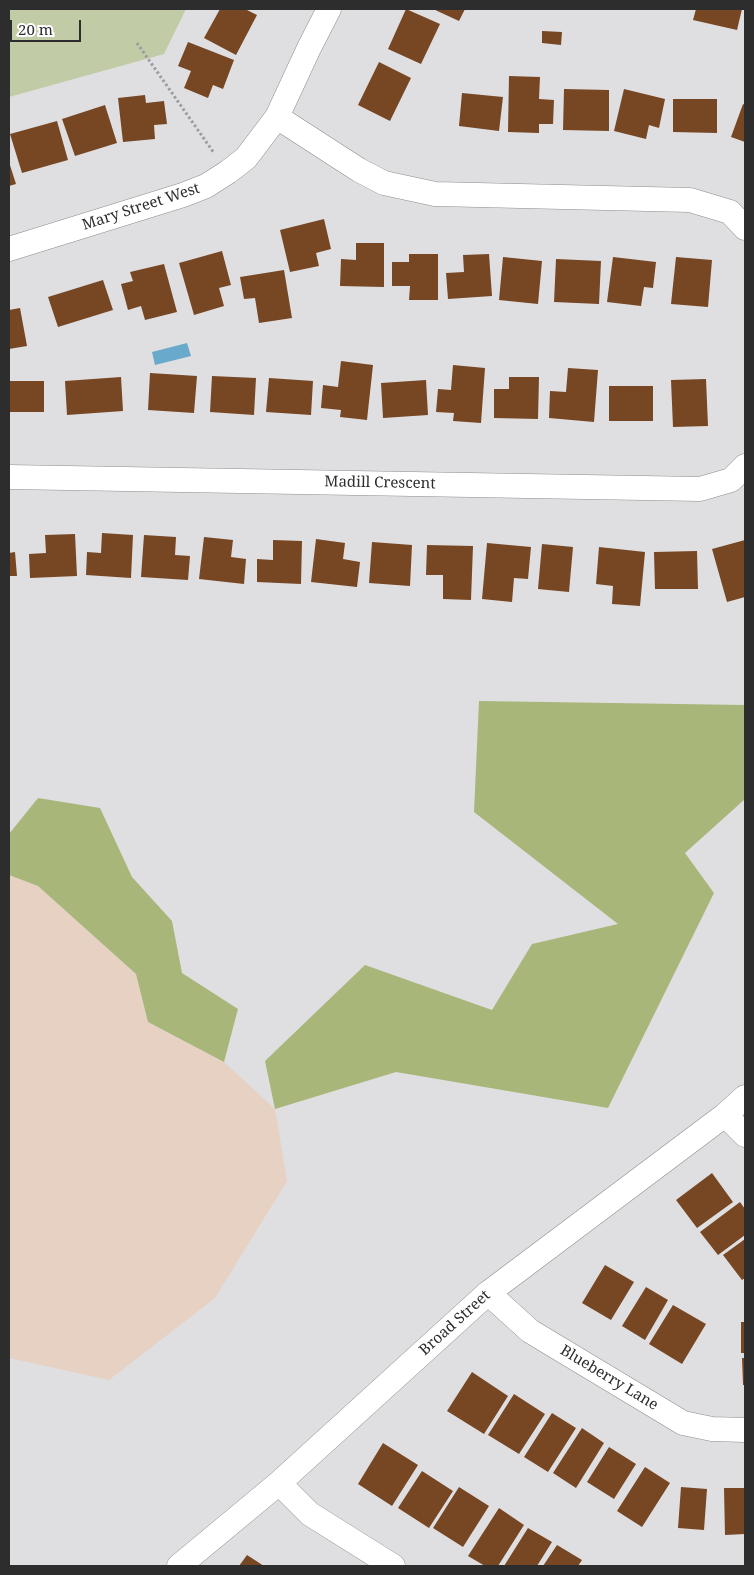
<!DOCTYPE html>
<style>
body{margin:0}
#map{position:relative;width:754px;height:1575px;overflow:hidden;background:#dfdfe1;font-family:"Noto Serif",serif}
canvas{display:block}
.frame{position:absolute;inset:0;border:10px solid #2d2d2e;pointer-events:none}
.scale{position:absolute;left:10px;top:20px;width:71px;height:22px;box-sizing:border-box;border:2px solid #2d2d2e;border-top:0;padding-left:6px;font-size:15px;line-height:18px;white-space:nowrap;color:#2d2d2e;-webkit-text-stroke:4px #fff;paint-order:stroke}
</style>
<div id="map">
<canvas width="754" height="1575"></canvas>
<div class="frame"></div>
<div class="scale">20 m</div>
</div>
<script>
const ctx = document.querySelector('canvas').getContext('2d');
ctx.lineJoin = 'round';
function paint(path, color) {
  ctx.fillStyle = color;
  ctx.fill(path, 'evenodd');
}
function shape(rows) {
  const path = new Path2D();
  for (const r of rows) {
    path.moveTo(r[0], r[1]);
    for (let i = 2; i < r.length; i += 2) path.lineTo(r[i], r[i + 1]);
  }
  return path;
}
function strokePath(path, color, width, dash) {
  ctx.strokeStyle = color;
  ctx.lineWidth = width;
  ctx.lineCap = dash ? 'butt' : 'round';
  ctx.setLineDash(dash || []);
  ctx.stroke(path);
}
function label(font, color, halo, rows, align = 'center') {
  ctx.font = font + ' "Noto Serif",serif';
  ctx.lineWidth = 5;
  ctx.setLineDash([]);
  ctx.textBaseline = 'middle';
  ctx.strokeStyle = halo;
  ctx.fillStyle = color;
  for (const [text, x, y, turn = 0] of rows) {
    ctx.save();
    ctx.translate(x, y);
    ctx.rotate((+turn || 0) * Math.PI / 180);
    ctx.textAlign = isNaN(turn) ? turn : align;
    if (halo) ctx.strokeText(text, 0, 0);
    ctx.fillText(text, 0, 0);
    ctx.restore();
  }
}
paint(shape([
 [9,875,38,886,136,974,148,1022,224,1062,275,1109,287,1181,215,1298,109,1380,9,1358]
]), '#e6d1c3');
paint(shape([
 [9,9,186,9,164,54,9,97]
]), '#c1cba5');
paint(shape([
 [479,701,745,705,745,799,685,853,714,893,608,1108,396,1072,275,1109,265,1061,365,965,492,1010,532,944,618,924,474,812],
 [38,798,100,808,132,877,172,921,182,973,238,1009,224,1062,148,1022,136,974,38,886,9,875,9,834]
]), '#a8b679');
paint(shape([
 [187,343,191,356,155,365,152,352]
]), '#69aacc');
paint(shape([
 [220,9,245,9,257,15,236,55,204,38],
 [406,9,440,24,421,64,388,49],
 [433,9,465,9,459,21],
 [696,9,742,9,737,30,693,20],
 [542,31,562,32,561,45,542,43],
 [188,42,234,60,223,89,213,85,208,98,184,88,191,71,178,66],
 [379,62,411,78,390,121,358,105],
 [509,76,540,77,539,99,554,100,553,124,539,124,539,133,508,132],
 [564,89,609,90,609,131,563,130],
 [624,89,665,99,659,128,649,125,646,139,614,131],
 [462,93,503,97,499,131,459,126],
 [145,95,146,103,164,101,167,124,154,125,155,139,123,142,118,98],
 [673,99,717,99,717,133,673,132],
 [743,104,745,105,745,142,731,137],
 [105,105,117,143,75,156,62,119],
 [57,121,68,160,22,173,10,134],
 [9,162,16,184,9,186],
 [324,219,331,249,316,253,319,266,290,272,280,230],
 [356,243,384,243,384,287,340,286,341,259,356,260],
 [222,251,231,285,219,288,224,306,194,315,179,263],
 [409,254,438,254,438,300,409,300,410,286,392,286,392,262,409,262],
 [489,254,492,296,448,299,446,273,464,272,463,255],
 [503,257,542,261,538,304,499,300],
 [613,257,656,262,653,288,644,287,641,306,607,302],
 [676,257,712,260,708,307,671,304],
 [556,259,601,261,599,304,554,302],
 [164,264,177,312,145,320,141,306,128,310,121,284,133,281,130,272],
 [284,270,292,318,259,323,255,298,244,299,240,277],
 [103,280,113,310,58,327,48,297],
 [20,308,27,346,9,349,9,310],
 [341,361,373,365,367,420,340,417,341,410,321,408,323,385,338,387],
 [453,365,485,368,481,423,453,421,454,413,436,412,438,389,451,390],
 [568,368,598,370,594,422,549,418,550,391,566,392],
 [150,373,197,376,194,413,148,410],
 [212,376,256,378,254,415,210,412],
 [121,377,123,411,67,415,65,381],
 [509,377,539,377,538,419,494,418,494,389,509,389],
 [269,378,313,381,311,415,266,412],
 [706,379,708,426,673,427,671,380],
 [426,380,428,415,383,418,381,383],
 [9,381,44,381,44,412,9,412],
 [609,386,653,386,653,421,609,421],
 [102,533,133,535,131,578,86,575,87,552,101,553],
 [75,534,77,576,30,578,29,554,46,553,45,535],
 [144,535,176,537,175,555,190,556,188,580,141,577],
 [204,537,233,540,231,557,246,559,244,584,199,579],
 [316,539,345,543,343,559,360,562,357,587,311,582],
 [273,540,302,541,301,584,257,582,257,559,273,560],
 [745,540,745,597,727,602,712,549],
 [372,542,412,545,410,586,369,583],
 [487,543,531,547,528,579,514,578,512,602,482,599],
 [542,544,573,547,569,592,538,589],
 [427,545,473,546,471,600,443,599,443,575,426,575],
 [599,547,645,552,640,606,612,604,613,586,596,584],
 [697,551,698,589,655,589,654,552],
 [15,552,17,576,9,576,9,553],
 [712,1173,733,1202,697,1228,676,1200],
 [740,1202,745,1209,745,1235,718,1255,700,1232],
 [745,1239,745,1278,742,1280,723,1255],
 [605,1265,634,1282,611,1320,582,1303],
 [646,1287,668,1300,645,1340,622,1326],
 [673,1305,706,1324,682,1364,649,1344],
 [741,1322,745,1322,745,1353,741,1353],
 [742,1358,745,1358,745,1385,743,1385],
 [472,1372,508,1396,484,1434,447,1411],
 [514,1394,545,1414,519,1454,488,1435],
 [552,1413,576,1428,548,1472,524,1457],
 [582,1428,604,1443,576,1488,553,1473],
 [383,1443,418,1465,392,1506,358,1484],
 [609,1447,636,1464,614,1499,587,1482],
 [645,1467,670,1483,642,1527,617,1511],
 [422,1471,453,1491,429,1528,398,1508],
 [459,1487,489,1506,463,1547,433,1528],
 [681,1487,707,1489,704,1530,678,1528],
 [724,1488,745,1488,745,1534,725,1535],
 [499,1508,524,1525,498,1566,485,1566,468,1556],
 [528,1528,552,1542,537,1566,504,1566],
 [557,1545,582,1560,578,1566,543,1566],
 [247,1555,264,1566,239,1566]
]), '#774623');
const street = shape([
 [277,117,359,170,384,183,435,194,690,200,730,212,745,228],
 [9,249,183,195,206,186,228,172,246,158,277,117,309,48,329,9],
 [9,477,700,489,731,480,745,466],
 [725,1115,745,1135],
 [488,1293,530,1331,683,1423,712,1429,745,1430],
 [279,1483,310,1514,393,1566],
 [179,1566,279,1483,488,1293,725,1115,745,1097]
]);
strokePath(street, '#8d8d8f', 25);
strokePath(shape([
 [137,43,214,153]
]), '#9c9c9e', 3, [2.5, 2.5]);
strokePath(street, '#fff', 24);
label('15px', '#2d2d2e', '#fff', [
 ["Mary Street West",141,207,-18],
 ["Madill Crescent",380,483,1],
 ["Broad Street",455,1323,-42],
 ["Blueberry Lane",609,1378,31]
]);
</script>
